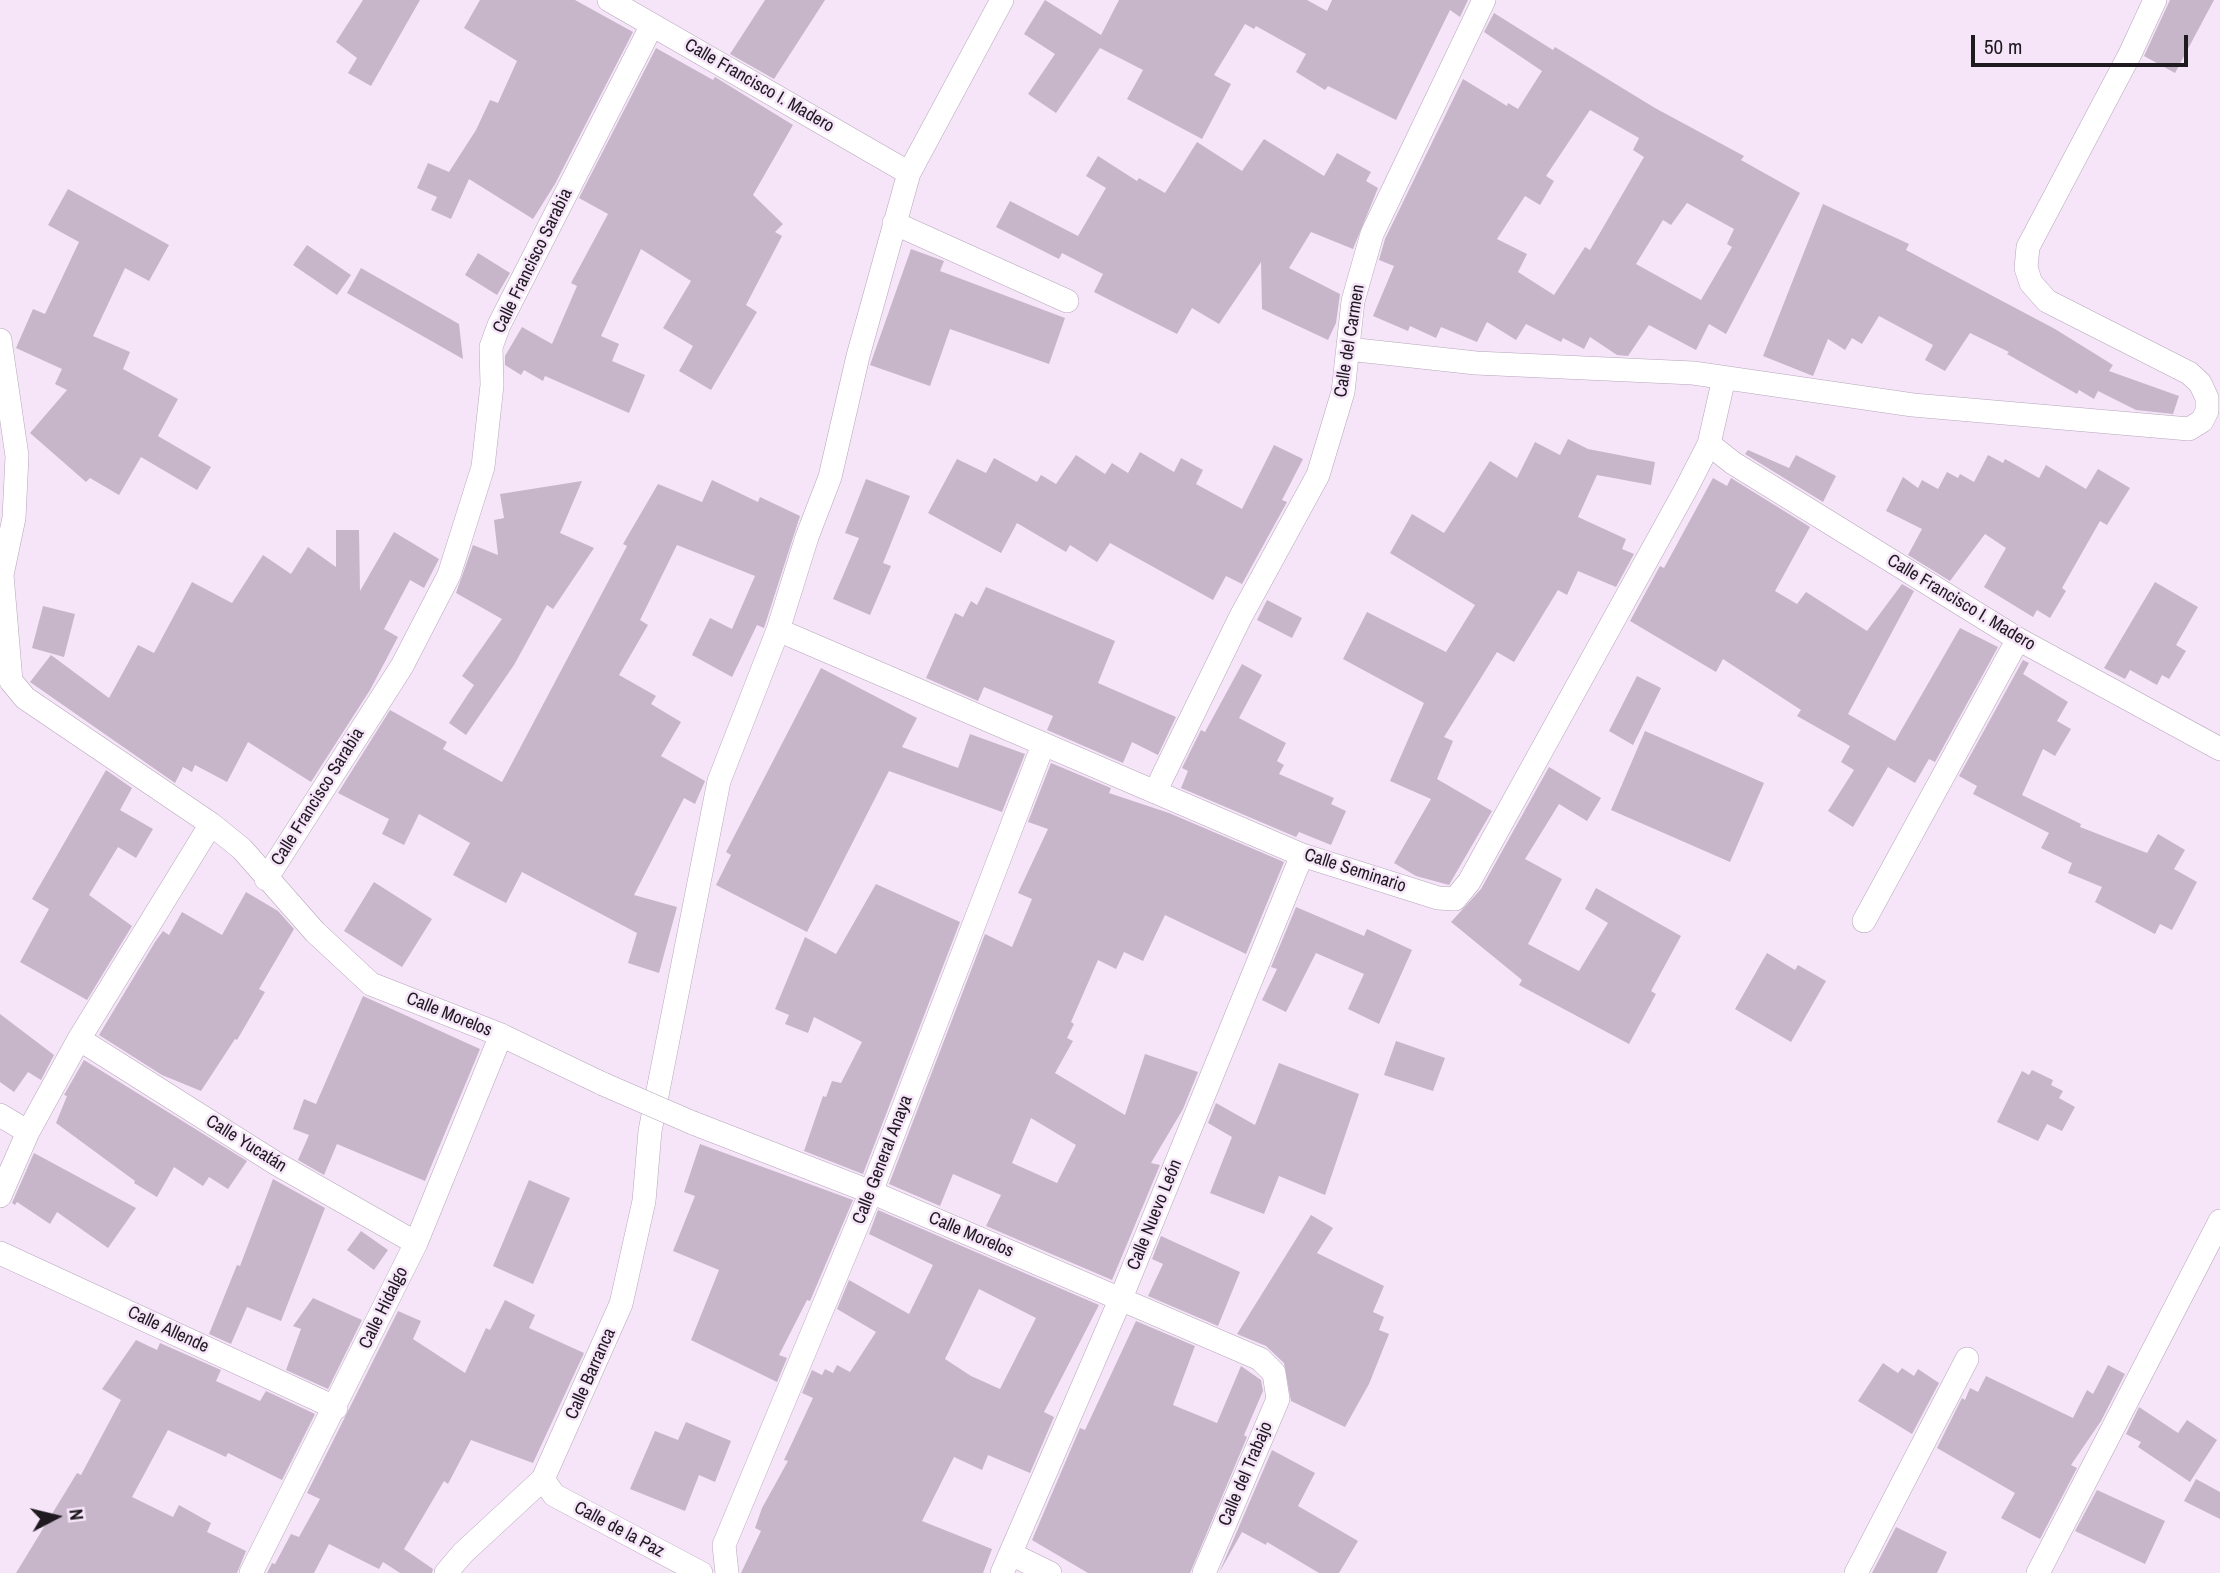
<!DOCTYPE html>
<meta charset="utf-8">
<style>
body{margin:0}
#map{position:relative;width:2220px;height:1573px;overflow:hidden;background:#f6e4f9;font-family:"Archivo Narrow",sans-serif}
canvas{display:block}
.north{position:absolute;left:21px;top:1482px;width:70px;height:70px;-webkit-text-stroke:5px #f6e4f9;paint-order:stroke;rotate:83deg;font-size:19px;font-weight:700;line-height:28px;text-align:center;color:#1f1920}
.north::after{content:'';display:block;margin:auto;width:24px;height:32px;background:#1f1920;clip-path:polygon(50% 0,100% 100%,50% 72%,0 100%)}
.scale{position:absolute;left:1971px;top:35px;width:217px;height:32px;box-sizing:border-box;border:4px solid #1f1920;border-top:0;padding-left:9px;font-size:21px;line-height:24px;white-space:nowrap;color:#1f1920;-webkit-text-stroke:5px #f6e4f9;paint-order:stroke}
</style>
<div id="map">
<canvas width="2220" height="1573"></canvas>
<div class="north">N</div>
<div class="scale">50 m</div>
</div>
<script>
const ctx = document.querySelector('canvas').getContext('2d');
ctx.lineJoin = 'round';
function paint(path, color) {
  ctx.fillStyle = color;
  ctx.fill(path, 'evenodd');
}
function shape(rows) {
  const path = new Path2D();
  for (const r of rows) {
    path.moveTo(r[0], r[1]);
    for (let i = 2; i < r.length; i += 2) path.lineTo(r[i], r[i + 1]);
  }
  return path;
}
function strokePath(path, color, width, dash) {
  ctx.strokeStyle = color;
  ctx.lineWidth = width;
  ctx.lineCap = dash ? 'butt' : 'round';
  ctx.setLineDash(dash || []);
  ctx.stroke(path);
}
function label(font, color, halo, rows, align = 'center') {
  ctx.font = font + ' "Archivo Narrow",sans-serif';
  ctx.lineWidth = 5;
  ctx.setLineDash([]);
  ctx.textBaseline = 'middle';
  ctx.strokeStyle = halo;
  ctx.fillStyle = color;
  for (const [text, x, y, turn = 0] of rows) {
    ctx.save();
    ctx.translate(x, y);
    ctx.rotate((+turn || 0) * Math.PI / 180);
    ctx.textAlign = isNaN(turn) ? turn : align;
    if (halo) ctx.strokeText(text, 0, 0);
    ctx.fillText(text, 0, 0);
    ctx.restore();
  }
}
paint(shape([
 [363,0,420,0,371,86,348,73,357,58,336,42],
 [480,0,575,0,633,32,555,184,533,219,469,179,451,219,431,210,437,197,417,188,428,163,449,172,476,130,490,100,498,103,517,61,464,28],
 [765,0,825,0,774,79,730,54],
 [1045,0,1101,35,1119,0,1307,0,1327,11,1332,0,1468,0,1460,17,1450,10,1396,120,1328,86,1325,90,1296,72,1306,54,1256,26,1254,29,1245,24,1214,75,1231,84,1202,139,1127,99,1143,70,1100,48,1056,113,1028,94,1055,54,1024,34],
 [2170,0,2214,0,2175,73,2144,56],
 [1494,13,1553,50,1555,47,1655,108,1744,156,1741,160,1800,193,1726,334,1709,324,1696,350,1649,325,1628,356,1617,355,1590,337,1584,349,1563,338,1561,342,1526,324,1516,340,1487,322,1477,342,1441,327,1436,338,1410,326,1408,331,1373,316,1394,266,1379,260,1385,239,1463,79,1507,106,1508,103,1518,109,1542,71,1484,32],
 [1590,110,1639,138,1633,150,1644,157,1590,250,1585,247,1554,295,1518,272,1527,254,1497,239,1525,196,1540,205,1554,181,1546,176],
 [1687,203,1734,229,1727,244,1732,247,1701,300,1636,264,1663,220,1671,225],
 [656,48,713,80,715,77,793,125,753,195,783,224,775,232,782,236,746,305,757,312,711,390,679,371,693,346,663,328,691,281,641,249,601,336,619,344,612,361,645,375,629,413,545,376,543,381,524,370,521,375,505,365,505,356,522,327,552,344,577,286,571,283,608,214,579,198],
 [1264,139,1324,176,1337,153,1371,172,1366,181,1378,188,1353,249,1311,232,1289,268,1340,294,1336,323,1328,340,1262,309,1261,262,1219,324,1192,308,1177,334,1094,292,1103,274,1062,253,1059,259,996,227,1010,201,1078,236,1106,188,1086,176,1098,156,1137,181,1139,178,1165,193,1197,142,1242,171],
 [68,189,169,245,149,281,125,268,93,336,130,352,123,369,178,399,158,436,211,467,197,490,141,457,119,495,90,478,86,482,30,433,67,390,55,384,62,369,16,348,33,309,45,314,79,242,48,225],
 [1823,204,1909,244,1906,250,2055,329,2113,365,2109,371,2179,396,2173,414,2136,410,2098,391,2094,399,2079,390,2077,394,2007,354,2009,352,1970,333,1945,371,1925,360,1933,345,1879,316,1862,344,1852,338,1845,350,1828,339,1813,376,1763,356],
 [307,245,351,275,337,295,293,265],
 [911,249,944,261,940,271,1065,318,1049,364,950,329,930,386,870,365],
 [478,253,510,273,497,295,465,275],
 [361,268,459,324,463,359,347,293],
 [1568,439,1588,449,1655,462,1651,485,1597,475,1578,517,1626,539,1622,549,1634,554,1616,587,1578,571,1567,595,1558,590,1514,662,1497,652,1444,737,1453,741,1437,779,1492,811,1449,885,1416,876,1394,863,1431,799,1390,781,1424,703,1343,659,1367,612,1446,652,1475,605,1390,553,1412,514,1444,533,1490,461,1517,478,1535,442,1560,455],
 [1274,445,1303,459,1282,500,1287,502,1242,584,1226,576,1213,600,1110,543,1097,562,1070,545,1066,552,1017,523,1001,553,928,513,957,459,986,473,994,458,1037,482,1041,475,1056,484,1076,455,1105,474,1112,463,1128,473,1140,452,1174,472,1181,458,1203,470,1196,484,1242,509],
 [1748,450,1789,468,1796,455,1836,476,1823,502,1745,454],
 [1988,455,2003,463,2005,459,2039,478,2046,465,2086,489,2098,469,2130,488,2107,525,2100,521,2062,588,2066,591,2050,618,2037,610,2033,617,1984,587,2006,548,1985,534,1950,581,1908,555,1922,529,1886,511,1903,477,1918,488,1922,480,1938,489,1947,472,1958,478,1960,474,1974,482],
 [1713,478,1727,486,1731,478,1810,527,1775,591,1797,604,1806,592,1867,631,1902,584,1914,591,1848,714,1895,741,1960,628,1998,647,1935,762,1929,759,1915,783,1888,767,1853,827,1828,811,1854,770,1841,762,1850,746,1797,716,1801,710,1723,659,1716,672,1630,621,1660,566,1664,568],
 [866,479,910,496,883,563,891,566,870,615,833,599,859,538,845,533],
 [712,480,758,502,760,497,800,516,764,628,757,625,732,677,692,655,710,618,732,629,755,576,677,545,640,620,648,625,619,675,656,696,651,704,681,722,661,756,705,781,695,804,684,798,634,895,677,907,659,973,628,963,637,933,522,872,506,903,453,875,470,843,419,814,404,845,382,834,389,819,338,793,390,710,447,742,443,749,502,782,627,546,623,544,658,484,702,502],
 [582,481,560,533,594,548,553,609,547,605,514,665,466,735,449,723,474,685,462,676,502,619,456,593,473,545,498,555,494,520,504,518,500,494],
 [336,530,359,530,360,591,394,532,439,559,424,588,410,580,384,629,398,637,370,690,311,782,248,742,227,782,195,765,192,772,183,767,175,783,30,682,51,655,109,698,138,645,154,653,192,582,232,603,263,555,291,574,308,547,336,567],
 [2155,582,2198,607,2176,645,2186,651,2169,679,2162,675,2157,685,2130,670,2125,679,2104,668],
 [986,587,1115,641,1098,683,1176,717,1158,755,1132,742,1123,763,1047,730,1053,716,984,687,978,701,926,678,955,613,963,617,971,601,977,605],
 [1267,600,1302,618,1292,638,1257,620],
 [43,606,75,614,64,657,32,648],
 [2023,660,2029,663,2023,674,2068,702,2057,721,2071,729,2055,756,2043,749,2022,795,2081,824,2080,827,2147,853,2158,834,2185,850,2174,869,2197,882,2172,930,2160,924,2155,934,2095,902,2102,887,2068,873,2072,863,2041,848,2049,833,1973,794,1977,786,1959,776],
 [1242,664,1262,675,1239,718,1286,743,1277,761,1284,765,1279,774,1334,798,1331,804,1346,811,1331,845,1299,832,1296,837,1181,788,1188,771,1182,768,1201,730,1205,732],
 [821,668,917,718,902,747,958,768,970,734,1025,754,1002,812,889,771,807,932,716,885,731,855,726,852],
 [1637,676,1661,688,1633,745,1609,731],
 [1645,731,1764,783,1730,862,1611,810],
 [1051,763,1111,788,1109,793,1169,813,1284,862,1246,954,1165,915,1143,961,1124,952,1116,969,1098,960,1071,1022,1074,1024,1067,1038,1073,1041,1055,1073,1125,1115,1145,1054,1198,1072,1183,1109,1151,1163,1160,1165,1112,1280,986,1226,1001,1195,953,1174,940,1206,889,1184,985,934,1012,947,1032,899,1018,893,1048,829,1028,822],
 [1031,1118,1076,1145,1057,1183,1012,1163],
 [1549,767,1601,798,1587,821,1559,804,1525,859,1562,879,1528,944,1579,971,1608,923,1585,909,1596,888,1681,936,1651,991,1656,994,1629,1044,1519,985,1522,980,1451,922,1481,889],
 [106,770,132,788,120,810,153,829,136,858,118,847,89,895,132,926,87,1000,20,962,49,909,32,899],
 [374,882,432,919,402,967,344,931],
 [876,884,960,922,863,1174,804,1151,823,1096,826,1097,832,1081,841,1083,862,1042,814,1017,808,1033,785,1024,789,1015,775,1009,805,937,836,954],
 [246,892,278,911,294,929,259,989,265,992,237,1040,235,1039,201,1091,162,1075,99,1035,155,942,163,931,169,935,182,912,222,935],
 [1296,907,1364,936,1367,929,1412,950,1379,1024,1348,1009,1364,974,1316,953,1286,1012,1262,1000,1277,969,1271,967],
 [1767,953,1795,970,1798,965,1826,981,1791,1042,1735,1009],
 [363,996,480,1049,425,1181,337,1144,324,1175,298,1160,309,1135,293,1129,304,1099,316,1104],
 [0,1014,54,1055,41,1080,28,1072,14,1092,0,1082],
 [1396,1041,1445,1058,1433,1091,1384,1075],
 [84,1060,247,1161,228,1189,209,1177,203,1186,174,1167,157,1197,134,1183,135,1181,56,1123,67,1096,64,1095],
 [1279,1063,1359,1094,1325,1195,1279,1176,1264,1214,1210,1193,1232,1137,1208,1123,1216,1103,1255,1125],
 [2032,1070,2053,1080,2051,1085,2063,1091,2059,1098,2075,1107,2062,1131,2047,1124,2038,1141,1997,1122,2022,1071,2029,1075],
 [700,1144,853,1200,810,1301,807,1300,779,1355,787,1358,777,1382,691,1340,719,1270,673,1251,695,1196,684,1192],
 [34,1153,136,1208,108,1248,57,1212,50,1224,17,1202,15,1205,12,1203],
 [273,1179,325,1208,281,1321,247,1307,231,1344,209,1334,237,1265,240,1266],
 [529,1180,570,1198,533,1284,493,1266],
 [878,1210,1099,1305,1044,1412,1054,1417,1030,1473,988,1455,982,1470,954,1457,922,1521,992,1549,983,1573,741,1573,761,1531,755,1528,762,1508,788,1461,784,1460,813,1398,802,1393,812,1370,822,1375,825,1369,833,1373,837,1365,850,1372,876,1332,837,1309,849,1280,909,1314,933,1265,869,1234],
 [979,1289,1036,1318,1000,1389,971,1376,945,1359],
 [1311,1215,1333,1228,1317,1253,1384,1286,1373,1312,1384,1317,1379,1330,1389,1334,1369,1384,1345,1427,1291,1401,1284,1363,1266,1346,1237,1334],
 [361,1231,388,1250,374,1270,347,1250],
 [1161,1236,1240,1272,1218,1326,1148,1296,1163,1264,1152,1259],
 [313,1298,362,1320,328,1389,286,1370,301,1329,293,1326],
 [505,1300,535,1315,529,1328,584,1353,533,1463,471,1440,448,1484,444,1481,404,1549,433,1569,432,1573,400,1573,383,1562,379,1569,329,1544,314,1573,267,1573,272,1563,275,1564,291,1534,299,1537,320,1499,307,1493,398,1311,421,1321,413,1339,465,1373,486,1328,490,1330],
 [1136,1321,1195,1346,1173,1405,1217,1423,1241,1366,1261,1380,1263,1391,1244,1435,1247,1437,1190,1573,1088,1573,1032,1540,1080,1428,1085,1430],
 [136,1340,157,1350,160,1343,221,1370,216,1381,260,1401,266,1391,315,1414,282,1480,228,1453,226,1457,168,1430,132,1497,173,1517,179,1505,211,1523,207,1532,246,1551,237,1573,16,1573,77,1473,81,1475,121,1400,102,1389],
 [1883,1363,1898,1373,1902,1368,1914,1376,1918,1369,1939,1383,1912,1434,1858,1401],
 [2108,1365,2125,1374,2101,1421,2071,1465,2077,1468,2040,1539,2001,1518,2015,1493,1937,1448,1962,1398,1965,1400,1970,1388,1978,1392,1986,1376,2073,1418,2087,1390,2093,1394],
 [2139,1407,2178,1433,2187,1420,2217,1440,2190,1482,2138,1447,2141,1442,2126,1434],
 [686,1422,731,1441,715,1482,699,1475,685,1511,630,1489,655,1431,678,1440],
 [1272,1450,1315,1473,1298,1506,1358,1541,1339,1573,1319,1573,1267,1542,1266,1545,1242,1532,1219,1573],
 [2196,1479,2220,1492,2220,1519,2184,1501],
 [2097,1490,2165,1521,2145,1564,2075,1531],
 [1896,1527,1947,1552,1937,1573,1872,1573]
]), '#c7b6ca');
const street = shape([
 [609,0,909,173],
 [894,223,1067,301],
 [0,340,17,456,14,518,2,575,11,681,25,698,211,824,242,849,315,932,371,984,501,1035,603,1084],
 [1348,349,1476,363,1693,373,1913,405,2189,429,2202,421,2207,411,2207,398,2200,383,2189,373,2047,301,2031,283,2026,268,2028,247,2130,54,2155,0],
 [1709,444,1733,463,2018,639,2220,749],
 [778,630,1302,855,1438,898,1455,899,1469,882,1686,489,1709,444,1724,378],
 [1155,792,1240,618,1318,475,1343,392,1353,301,1372,234,1484,0],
 [266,879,402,666,449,575,483,467,492,385,491,347,499,325,652,25],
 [1864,921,2018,639],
 [79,1039,277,1164,416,1243],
 [0,1115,28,1132],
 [693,1123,871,1192,1260,1359,1274,1373,1278,1399,1204,1573],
 [0,1196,28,1132,79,1039,211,824],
 [0,1253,336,1408],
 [543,1479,554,1495,701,1573],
 [1011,1554,1050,1573],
 [251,1573,416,1243,501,1035],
 [446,1573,463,1553,543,1479,621,1304,644,1201,650,1131,719,781,778,630,807,537,830,477,858,356,909,173,1002,0],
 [727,1573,724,1545,871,1192,1043,745],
 [1002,1573,1121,1298,1302,855],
 [1856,1573,1967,1359],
 [2038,1573,2220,1221]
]);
strokePath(street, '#b6a6ba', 24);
strokePath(street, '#fff', 23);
const streetBridge = shape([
 [603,1084,693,1123]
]);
strokePath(streetBridge, '#b6a6ba', 24, []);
strokePath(streetBridge, '#fff', 23);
label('18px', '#1f1920', '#f6e4f9', [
 ["Calle Francisco I. Madero",759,86,30],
 ["Calle Francisco Sarabia",533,261,-64],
 ["Calle del Carmen",1350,341,-81],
 ["Calle Francisco I. Madero",1961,603,31],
 ["Calle Francisco Sarabia",318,797,-58],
 ["Calle Seminario",1355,871,18],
 ["Calle Morelos",449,1015,22],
 ["Calle Yucatán",246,1144,32],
 ["Calle General Anaya",883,1160,-69],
 ["Calle Nuevo León",1155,1215,-68],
 ["Calle Morelos",971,1235,23],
 ["Calle Hidalgo",384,1308,-64],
 ["Calle Allende",168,1330,25],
 ["Calle Barranca",591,1374,-66],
 ["Calle del Trabajo",1246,1474,-67],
 ["Calle de la Paz",619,1530,28]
]);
</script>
